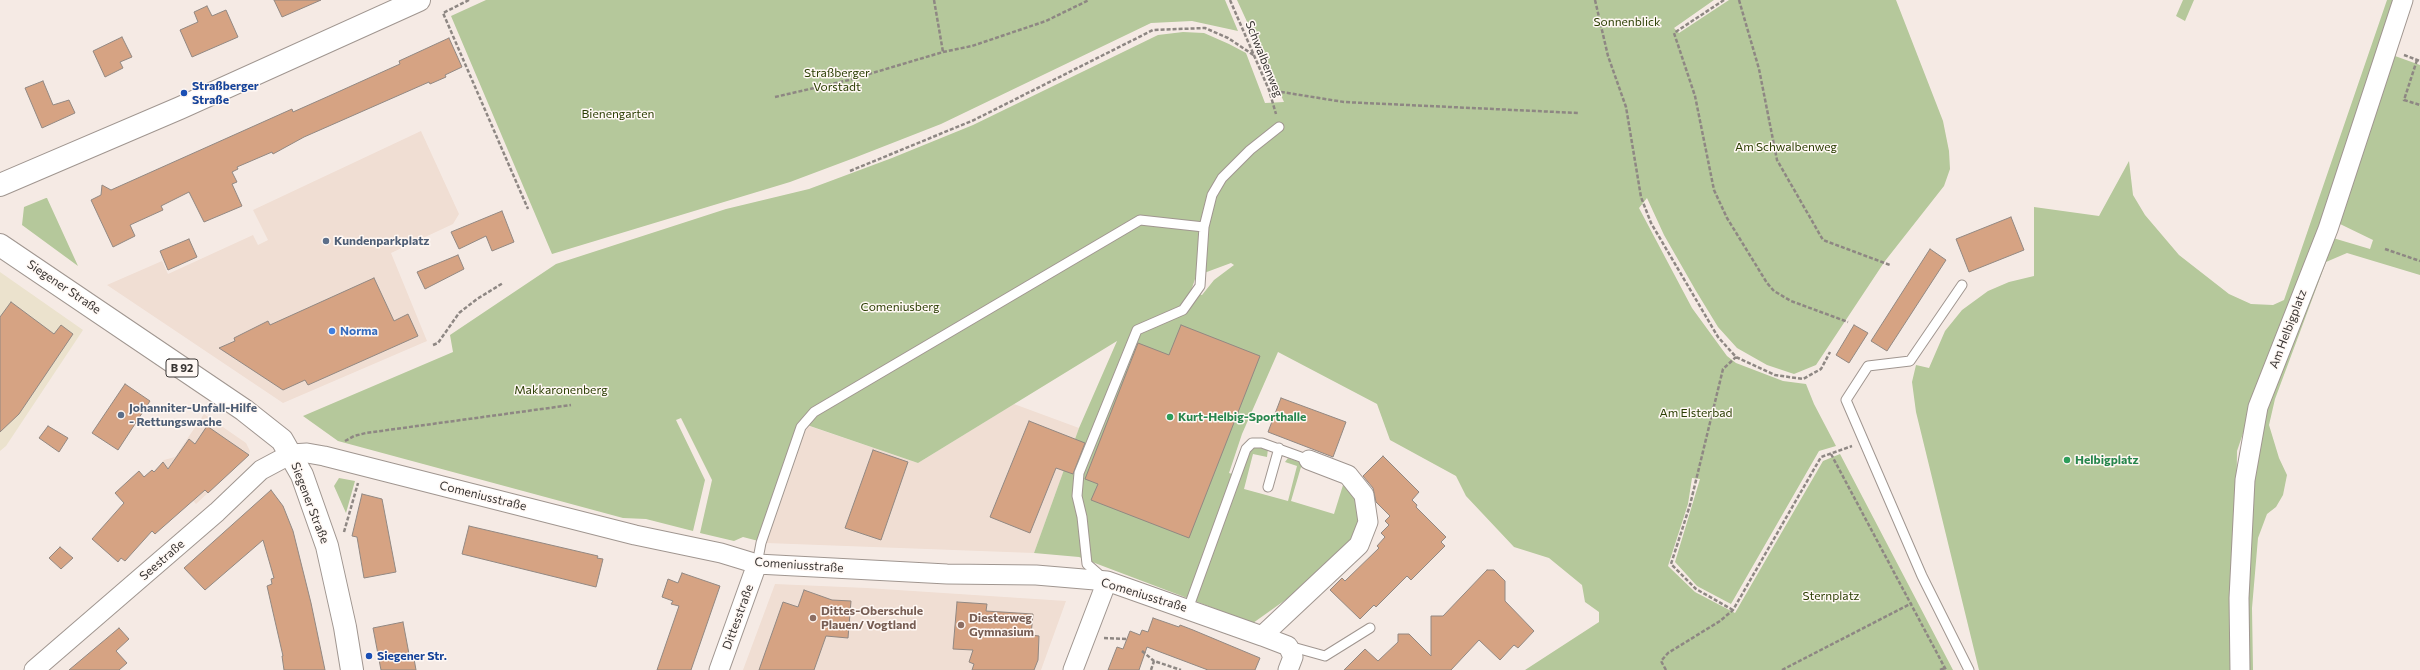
<!DOCTYPE html>
<meta charset="utf-8">
<style>
body{margin:0}
canvas{display:block;background:#f5eae4}
</style>
<canvas width="2420" height="670"></canvas>
<script>
const ctx = document.querySelector('canvas').getContext('2d');
ctx.lineJoin = 'round';
function paint(path, color) {
  ctx.fillStyle = color;
  ctx.fill(path, 'evenodd');
}
function shape(rows) {
  const path = new Path2D();
  for (const r of rows) {
    path.moveTo(r[0], r[1]);
    for (let i = 2; i < r.length; i += 2) path.lineTo(r[i], r[i + 1]);
  }
  return path;
}
function strokePath(path, color, width, dash) {
  ctx.strokeStyle = color;
  ctx.lineWidth = width;
  ctx.lineCap = dash ? 'butt' : 'round';
  ctx.setLineDash(dash || []);
  ctx.stroke(path);
}
function label(font, color, halo, rows, align = 'center') {
  ctx.font = font + ' Commissioner,sans-serif';
  ctx.lineWidth = 3;
  ctx.setLineDash([]);
  ctx.textBaseline = 'middle';
  ctx.strokeStyle = halo;
  ctx.fillStyle = color;
  for (const [text, x, y, turn = 0] of rows) {
    ctx.save();
    ctx.translate(x, y);
    ctx.rotate((+turn || 0) * Math.PI / 180);
    ctx.textAlign = isNaN(turn) ? turn : align;
    if (halo) ctx.strokeText(text, 0, 0);
    ctx.fillText(text, 0, 0);
    ctx.restore();
  }
}
paint(shape([
 [421,131,459,214,453,224,391,253,427,341,283,403,107,285,162,261,168,274,253,235,258,245,268,240,253,210],
 [1014,404,1079,428,1034,553,766,543,806,425,918,463],
 [204,414,246,443,250,451,249,455,196,504,160,464,164,460,175,457],
 [775,584,867,588,1066,601,1041,670,743,670]
]), '#f0ded3');
paint(shape([
 [0,272,83,330,6,446,0,451]
]), '#ebe2cd');
paint(shape([
 [486,0,1225,0,1238,31,1192,21,1151,23,941,124,854,158,790,182,552,254,451,16],
 [1237,0,1714,0,1674,28,1679,33,1729,0,1896,0,1943,121,1949,151,1950,169,1944,186,1885,261,1816,365,1794,374,1767,365,1737,348,1718,327,1696,291,1664,235,1647,198,1639,208,1692,308,1727,356,1736,363,1783,381,1806,384,1814,404,1836,446,1819,451,1731,604,1697,586,1675,562,1700,479,1692,478,1688,504,1668,566,1695,592,1735,613,1823,461,1840,454,1953,670,1525,670,1599,622,1599,612,1585,602,1582,585,1549,558,1514,547,1466,496,1456,476,1390,440,1377,404,1278,352,1242,434,1229,473,1239,476,1250,450,1255,447,1268,449,1267,457,1253,454,1244,489,1288,501,1297,466,1285,462,1288,458,1315,468,1314,471,1301,467,1291,501,1334,514,1344,482,1350,484,1362,516,1355,540,1298,591,1253,623,1079,557,1034,553,1079,428,1117,341,918,463,807,425,766,543,743,537,734,541,700,533,712,480,681,418,676,420,705,480,693,531,646,519,623,518,338,441,303,416,453,352,450,335,556,264,726,209,809,189,892,158,973,125,1158,35,1183,32,1204,33,1229,44,1246,53,1265,103,1284,102],
 [1231,263,1234,265,1214,280,1202,295,1191,291,1196,276],
 [2183,0,2194,0,2185,21,2176,16],
 [2387,0,2396,0,2324,215,2279,328,2237,451,2234,670,1979,670,1916,412,1912,382,1916,365,1929,368,1945,331,1962,310,1988,291,2009,282,2034,276,2034,207,2099,216,2129,161,2133,195,2145,215,2179,255,2229,294,2251,304,2273,305,2284,300],
 [2395,56,2420,65,2420,275,2347,253,2326,262,2275,399,2269,425,2279,458,2287,475,2283,495,2276,507,2267,514,2258,538,2252,608,2253,670,2245,670,2247,496,2269,401,2333,238,2370,249,2373,240,2340,224,2339,219,2386,77],
 [46,198,47,198,78,266,22,225,24,207],
 [339,478,355,481,346,513,334,486]
]), '#b5c89b');
const building = shape([
 [274,0,321,0,282,17,274,0],
 [207,6,212,16,226,10,238,37,192,57,180,30,198,22,194,12,207,6],
 [122,37,132,57,120,62,123,68,105,77,93,51,122,37],
 [449,38,462,67,445,75,446,77,430,84,429,82,304,137,273,154,272,152,237,167,238,169,232,172,237,182,232,184,242,206,204,222,189,192,161,206,163,210,130,225,135,236,113,247,91,200,101,195,102,185,111,190,292,109,293,112,329,96,400,64,399,61,449,38],
 [43,81,53,105,69,100,75,113,42,128,25,88,43,81],
 [502,211,514,242,492,251,486,236,459,249,451,232,502,211],
 [2011,217,2024,250,1969,272,1956,239,2011,217],
 [189,239,197,257,168,270,160,251,189,239],
 [1930,249,1946,260,1887,351,1871,341,1930,249],
 [458,255,464,269,425,289,417,272,458,255],
 [374,278,394,321,408,314,418,336,308,385,305,380,283,390,219,348,235,341,234,338,268,321,270,325,374,278],
 [11,302,54,334,61,325,73,334,19,414,0,432,0,317,11,302],
 [1181,325,1260,356,1189,538,1091,500,1098,484,1085,479,1138,343,1169,355,1181,325],
 [1854,325,1868,333,1849,363,1836,355,1854,325],
 [125,384,150,401,118,450,92,433,125,384],
 [1281,398,1346,422,1333,457,1268,432,1281,398],
 [1029,421,1085,443,1073,474,1056,468,1030,533,990,517,1029,421],
 [48,426,68,438,59,452,39,438,48,426],
 [207,426,249,455,208,493,205,490,155,534,152,531,125,561,121,558,118,562,92,539,124,503,115,493,139,471,144,477,152,470,154,472,163,462,168,469,189,439,195,444,207,426],
 [873,450,908,462,881,540,845,528,873,450],
 [1383,456,1419,492,1412,500,1417,505,1416,507,1446,537,1441,542,1445,546,1411,580,1407,576,1376,607,1374,605,1360,619,1330,590,1342,578,1345,581,1379,548,1377,546,1385,537,1381,533,1389,525,1385,521,1390,516,1376,502,1373,488,1363,476,1383,456],
 [271,490,283,506,293,531,311,603,325,670,284,670,282,656,283,656,267,586,272,584,271,579,274,578,263,540,205,590,184,568,271,490],
 [362,494,382,499,396,572,364,578,357,537,352,536,362,494],
 [469,526,598,556,597,558,603,559,596,587,462,554,469,526],
 [60,547,73,558,61,569,49,558,60,547],
 [1487,570,1494,570,1505,581,1505,601,1534,631,1518,648,1514,645,1500,660,1479,640,1451,670,1344,670,1365,649,1378,661,1398,642,1398,634,1409,634,1431,656,1431,616,1443,616,1487,570],
 [682,573,720,586,691,670,657,670,679,606,671,604,673,601,662,597,668,579,678,583,682,573],
 [804,590,832,600,851,601,848,638,826,636,814,670,759,670,783,602,798,607,804,590],
 [957,602,987,604,986,611,1033,614,1031,635,1039,636,1038,660,1034,670,972,670,974,664,969,662,973,650,953,649,957,602],
 [1153,618,1179,627,1180,625,1193,630,1260,658,1255,670,1208,670,1147,647,1139,670,1108,670,1117,647,1123,649,1130,631,1140,635,1142,630,1148,632,1153,618],
 [403,622,409,654,413,653,416,670,381,670,373,628,403,622],
 [119,628,129,639,116,651,127,663,119,670,69,670,119,628]
]);
paint(building, '#d6a383');
strokePath(building, '#928882', 1);
const service = shape([
 [1962,285,1910,361,1868,366,1846,400,1922,576,1969,670],
 [1268,487,1279,448],
 [757,564,761,543,801,427,814,412,1140,220,1204,227],
 [1103,578,1087,564,1082,517,1077,496,1079,473,1137,330,1183,310,1200,286,1204,227,1212,195,1222,178,1250,150,1279,127],
 [1188,609,1246,449,1252,443,1262,443,1309,460],
 [1289,646,1325,656,1370,628]
]);
const minor = shape([
 [1262,636,1288,646,1293,657,1288,670],
 [34,670,217,512,261,470,291,454,307,453,324,456,635,535,721,553,757,564,947,574,1036,575,1107,581,1262,636,1359,545,1368,522,1364,495,1348,475,1309,460],
 [719,670,757,564],
 [1073,670,1107,581],
 [2240,670,2239,598,2245,480,2258,407,2328,229,2403,0]
]);
const secondary = shape([
 [0,185,180,108,419,0]
]);
const primary = shape([
 [0,245,244,410,282,440,302,475,327,546,345,627,352,670]
]);
strokePath(service, '#a09690', 11);
strokePath(minor, '#a09690', 21);
strokePath(secondary, '#a09690', 24);
strokePath(primary, '#a09690', 24);
strokePath(shape([
 [469,0,443,13,528,209],
 [934,0,943,52],
 [1230,0,1269,90,1276,114],
 [1595,0,1608,56,1626,107,1641,197,1651,223,1718,337,1736,357,1775,375,1803,379,1821,369,1830,352],
 [1724,0,1674,33,1695,96,1714,190,1727,218,1767,283,1774,291,1791,301,1848,322],
 [1739,0,1759,69,1777,160,1823,240,1890,265],
 [2404,55,2420,61],
 [2417,60,2404,100,2420,105],
 [1269,90,1344,102,1578,113],
 [775,97,849,80,943,52,972,46,1046,21,1089,0],
 [850,171,974,120,1153,30,1205,28,1228,38,1255,56],
 [2385,249,2420,261],
 [433,345,438,343,459,313,477,299,503,283],
 [345,441,354,436,366,433,571,405],
 [1831,454,1946,670],
 [344,532,358,483],
 [1733,610,1696,589,1671,564,1690,505,1723,369,1736,357],
 [1104,638,1127,639],
 [1142,651,1154,661,1181,670],
 [1151,670,1154,661],
 [1666,670,1661,661,1668,653,1720,621,1733,610,1821,457,1852,446],
 [1782,670,1912,603],
 [1940,670,1945,668]
]), '#8e8783', 2.5, [4, 2]);
strokePath(service, '#fff', 9);
strokePath(minor, '#fff', 19);
strokePath(secondary, '#fff', 22);
strokePath(primary, '#fff', 22);
for (const [x, y, r, color] of [
 [184,93,4,"#1a4fb4"],
 [326,241,4,"#5c6f8a"],
 [332,331,4,"#3f7fe0"],
 [121,415,4,"#5c6f8a"],
 [1170,417,4,"#2e9e5b"],
 [2067,460,4,"#2e9e5b"],
 [813,618,4,"#8d6e63"],
 [961,625,4,"#8d6e63"],
 [369,656,4,"#1a4fb4"]
]) {
  const dot = new Path2D();
  dot.arc(x, y, r, 0, 2 * Math.PI);
  ctx.fillStyle = color;
  ctx.fill(dot);
  strokePath(dot, '#fff8f4', 1.5);
}
for (const [x, y, w] of [
 [182,368,32]
]) {
  const box = new Path2D();
  box.roundRect(x - w / 2, y - 9, w, 18, 3);
  ctx.fillStyle = '#fff8f4';
  ctx.fill(box);
  strokePath(box, '#383432', 1);
}
label('bold 11px', '#383432', null, [
 ["B 92",182,368]
]);
label('12px', '#2b3e03', '#fff8f4', [
 ["Sonnenblick",1627,22],
 ["Straßberger",837,73],
 ["Vorstadt",837,87],
 ["Bienengarten",618,114],
 ["Am Schwalbenweg",1786,147],
 ["Comeniusberg",900,307],
 ["Makkaronenberg",561,390],
 ["Am Elsterbad",1696,413],
 ["Sternplatz",1831,596]
]);
label('12px', '#383432', '#fff8f4', [
 ["Schwalbenweg",1264,59,68],
 ["Siegener Straße",64,287,34],
 ["Am Helbigplatz",2288,329,-69],
 ["Comeniusstraße",483,496,14],
 ["Siegener Straße",310,503,69],
 ["Seestraße",162,560,-41],
 ["Comeniusstraße",799,565,4],
 ["Comeniusstraße",1144,595,17],
 ["Dittesstraße",738,617,-70]
]);
label('bold 12px', '#164399', '#fff8f4', [
 ["Straßberger",192,86],
 ["Straße",192,100],
 ["Siegener Str.",377,656]
], 'left');
label('bold 12px', '#4e5e75', '#fff8f4', [
 ["Kundenparkplatz",334,241],
 ["Johanniter-Unfall-Hilfe",129,408],
 ["- Rettungswache",129,422]
], 'left');
label('bold 12px', '#366cbe', '#fff8f4', [
 ["Norma",340,331]
], 'left');
label('bold 12px', '#27864d', '#fff8f4', [
 ["Kurt-Helbig-Sporthalle",1178,417],
 ["Helbigplatz",2075,460]
], 'left');
label('bold 12px', '#785e54', '#fff8f4', [
 ["Dittes-Oberschule",821,611],
 ["Plauen/ Vogtland",821,625],
 ["Diesterweg",969,618],
 ["Gymnasium",969,632]
], 'left');
</script>
